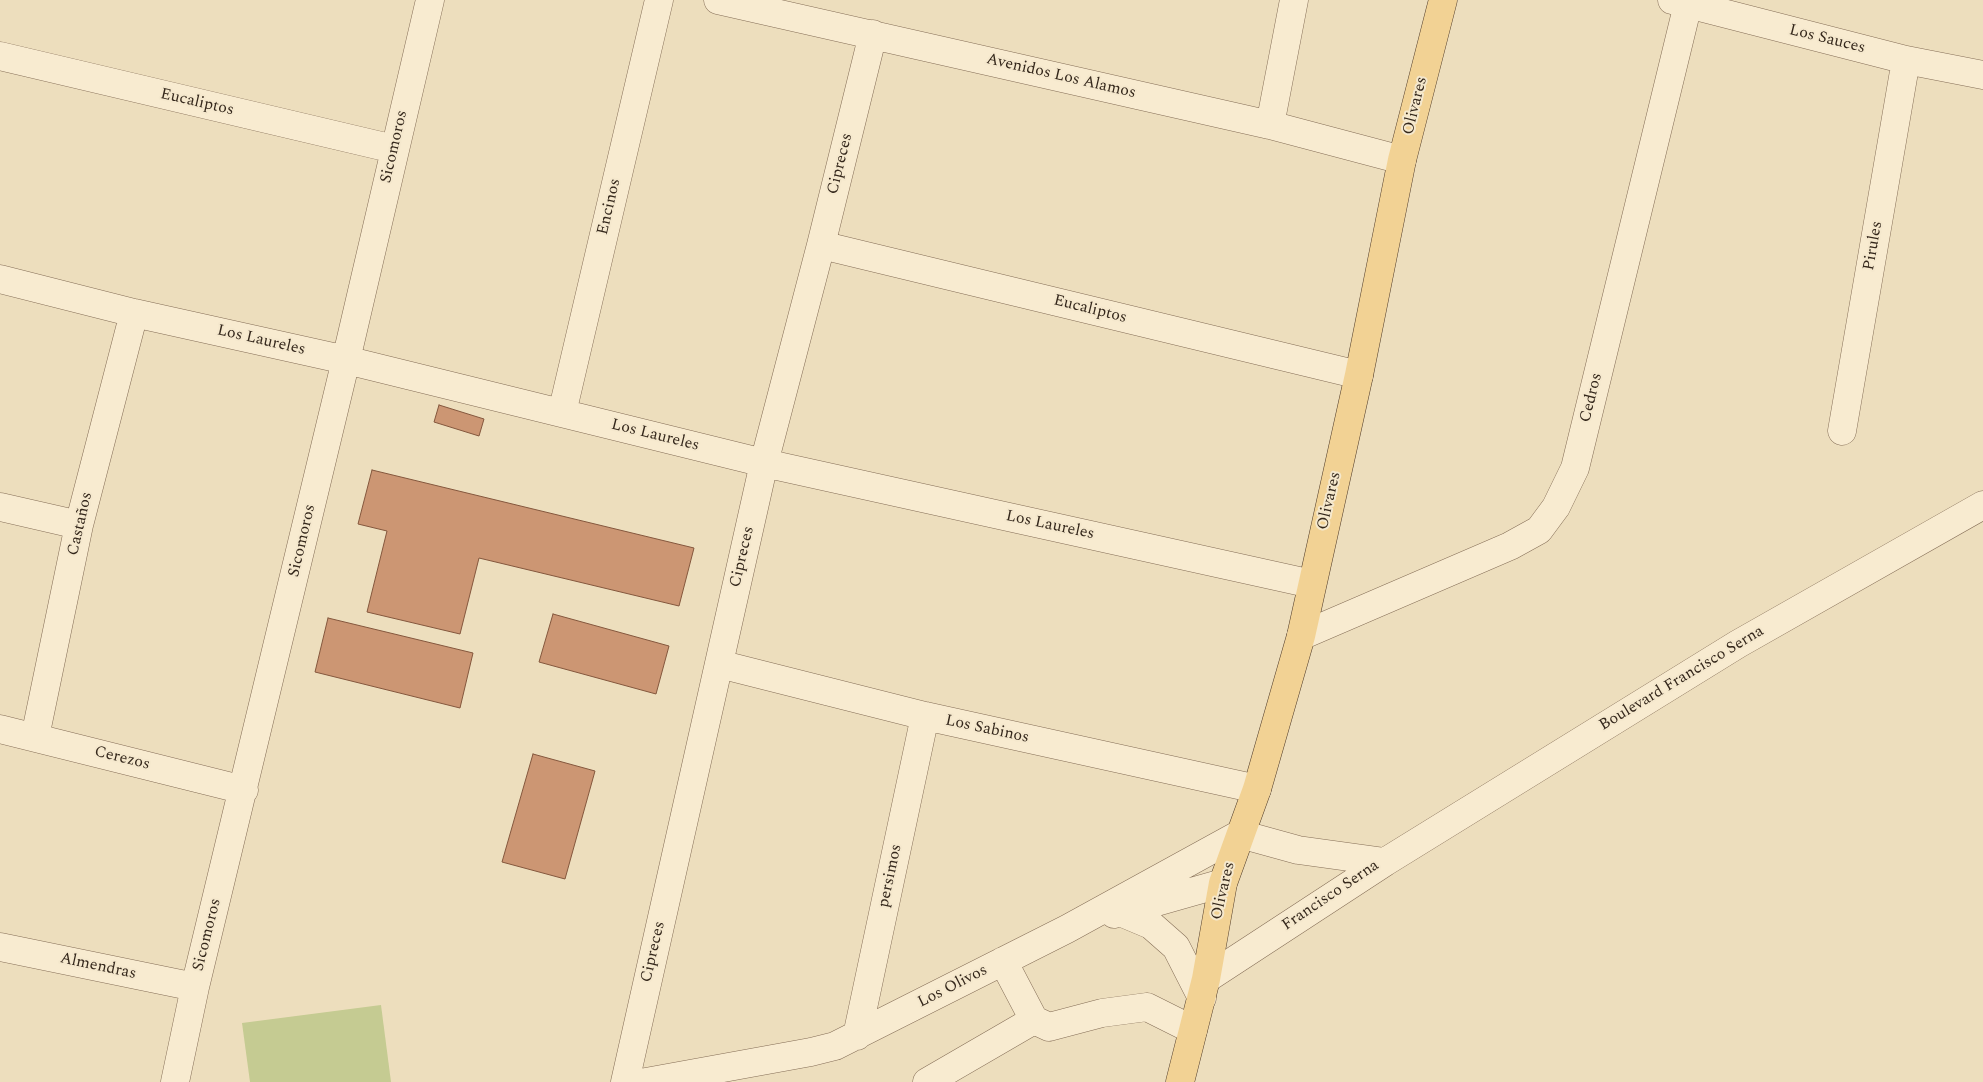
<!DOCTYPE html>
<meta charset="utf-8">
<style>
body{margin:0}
canvas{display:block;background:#eddebd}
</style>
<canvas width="1983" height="1082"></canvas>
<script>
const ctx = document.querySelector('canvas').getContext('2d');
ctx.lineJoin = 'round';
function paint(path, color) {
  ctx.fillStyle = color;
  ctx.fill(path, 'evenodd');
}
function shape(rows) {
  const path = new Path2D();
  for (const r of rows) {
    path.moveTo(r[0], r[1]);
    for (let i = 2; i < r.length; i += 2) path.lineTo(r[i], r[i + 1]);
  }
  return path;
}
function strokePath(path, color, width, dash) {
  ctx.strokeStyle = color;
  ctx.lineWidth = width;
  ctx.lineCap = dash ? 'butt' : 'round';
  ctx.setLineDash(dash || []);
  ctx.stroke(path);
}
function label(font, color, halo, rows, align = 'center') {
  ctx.font = font + ' Spectral,serif';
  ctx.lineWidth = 4;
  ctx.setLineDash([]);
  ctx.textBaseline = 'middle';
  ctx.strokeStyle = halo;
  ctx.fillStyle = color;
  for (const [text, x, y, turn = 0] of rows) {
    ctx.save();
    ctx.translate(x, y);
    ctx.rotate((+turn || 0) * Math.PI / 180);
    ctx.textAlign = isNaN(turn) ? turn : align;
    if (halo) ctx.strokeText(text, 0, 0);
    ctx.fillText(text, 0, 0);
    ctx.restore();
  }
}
paint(shape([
 [381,1005,391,1082,250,1082,242,1023]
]), '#c5cb92');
const building = shape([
 [439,405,484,419,479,436,434,422,439,405],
 [372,470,694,548,679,606,479,558,460,634,367,612,387,531,358,524,372,470],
 [553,614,669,646,656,694,539,662,553,614],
 [328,618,473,653,460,708,315,672,328,618],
 [533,754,595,771,565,879,502,862,533,754]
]);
paint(building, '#cc9673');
strokePath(building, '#84573d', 1);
const minor = shape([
 [718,0,1270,125,1402,160],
 [1672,0,1906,60,1983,75],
 [0,56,394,149],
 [1270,125,1294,0],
 [821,245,1359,375],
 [0,279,134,313,346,360,764,463,1312,584],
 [562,413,659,0],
 [1842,431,1906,60],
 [0,507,79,525],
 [1301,636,1510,546,1539,530,1556,507,1575,468,1688,4],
 [719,664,925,716,1257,789],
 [0,729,244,790],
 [35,737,79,525,134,313],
 [1120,912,1151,925,1176,947,1202,998],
 [1114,914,1223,883],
 [0,947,195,987],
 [1003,961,1034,1020,1049,1027,1102,1013,1147,1007,1193,1030],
 [1206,979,1385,862,1738,644,1983,505],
 [857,1036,925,716],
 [175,1082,195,987,346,360,430,0],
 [625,1082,764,463,821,245,873,34],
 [646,1082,811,1052,835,1046,1067,929,1240,834,1298,850,1385,862],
 [927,1082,1034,1020]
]);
const major = shape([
 [1180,1082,1206,979,1223,883,1257,789,1301,636,1359,375,1402,160,1443,0]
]);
strokePath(minor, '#856e57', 29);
strokePath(major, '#523d2b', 29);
strokePath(minor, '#f8ebd0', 28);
strokePath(major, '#f2d294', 28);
label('16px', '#34271b', '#f5e8cd', [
 ["Los Sauces",1827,40,14],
 ["Avenidos Los Alamos",1061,77,13],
 ["Eucaliptos",197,103,13],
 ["Olivares",1416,106,-76],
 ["Sicomoros",395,147,-77],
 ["Cipreces",841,164,-76],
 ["Encinos",610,207,-77],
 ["Pirules",1874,246,-80],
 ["Eucaliptos",1090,310,14],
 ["Los Laureles",261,341,13],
 ["Cedros",1592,398,-76],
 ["Los Laureles",655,436,14],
 ["Olivares",1330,501,-77],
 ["Castaños",81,524,-77],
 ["Los Laureles",1050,526,12],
 ["Sicomoros",303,541,-77],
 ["Cipreces",743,557,-77],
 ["Boulevard Francisco Serna",1682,679,-31],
 ["Los Sabinos",987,730,12],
 ["Cerezos",122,759,14],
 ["persimos",891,876,-78],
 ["Olivares",1224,891,-77],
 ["Francisco Serna",1331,896,-34],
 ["Sicomoros",208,935,-76],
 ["Cipreces",654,952,-77],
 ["Almendras",98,967,12],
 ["Los Olivos",953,987,-27]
]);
</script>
